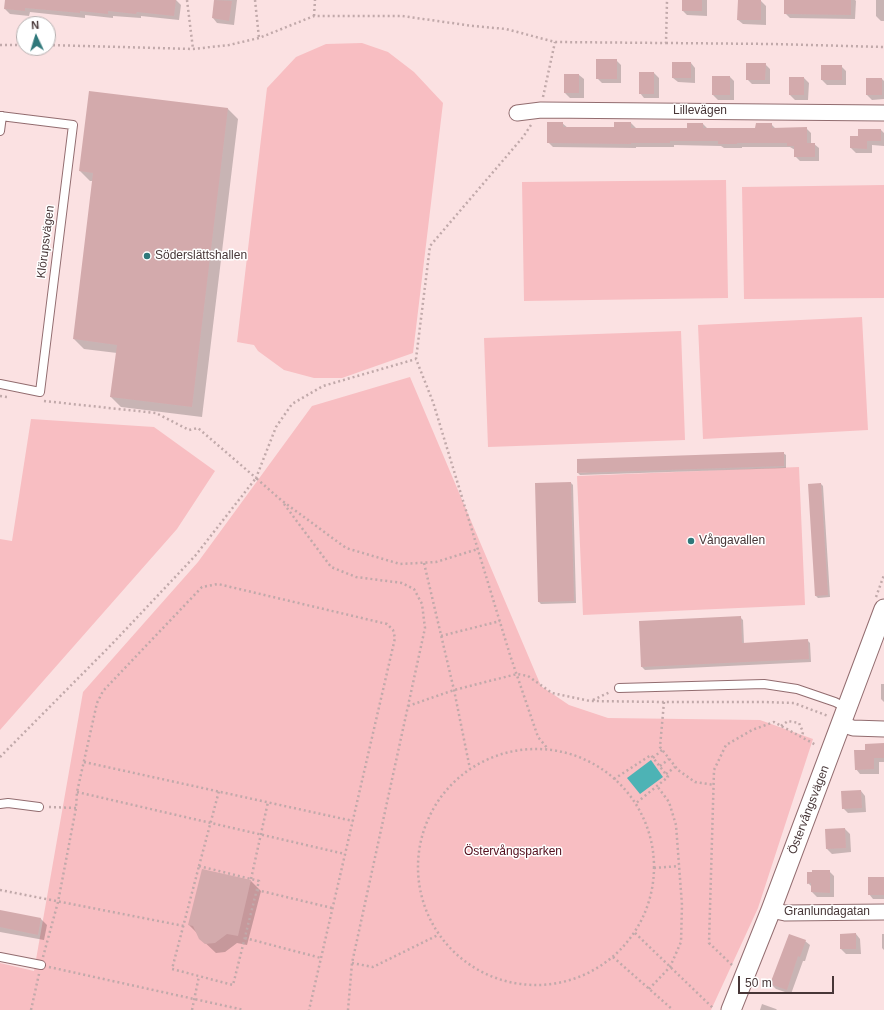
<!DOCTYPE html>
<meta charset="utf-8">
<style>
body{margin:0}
#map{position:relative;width:884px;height:1010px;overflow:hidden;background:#fbe1e2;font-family:Arial,sans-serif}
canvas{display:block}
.north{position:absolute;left:16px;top:16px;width:40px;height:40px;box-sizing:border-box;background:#fff;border:1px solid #b5afaf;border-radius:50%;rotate:356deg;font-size:11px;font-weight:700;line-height:16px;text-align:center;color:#473637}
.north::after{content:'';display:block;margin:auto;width:14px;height:18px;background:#2f787a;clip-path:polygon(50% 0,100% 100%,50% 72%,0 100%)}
.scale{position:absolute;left:738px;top:976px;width:96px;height:18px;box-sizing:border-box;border:2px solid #473637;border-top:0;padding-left:5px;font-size:12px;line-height:14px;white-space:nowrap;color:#473637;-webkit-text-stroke:3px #fff;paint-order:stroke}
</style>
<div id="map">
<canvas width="884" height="1010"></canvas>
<div class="north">N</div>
<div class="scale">50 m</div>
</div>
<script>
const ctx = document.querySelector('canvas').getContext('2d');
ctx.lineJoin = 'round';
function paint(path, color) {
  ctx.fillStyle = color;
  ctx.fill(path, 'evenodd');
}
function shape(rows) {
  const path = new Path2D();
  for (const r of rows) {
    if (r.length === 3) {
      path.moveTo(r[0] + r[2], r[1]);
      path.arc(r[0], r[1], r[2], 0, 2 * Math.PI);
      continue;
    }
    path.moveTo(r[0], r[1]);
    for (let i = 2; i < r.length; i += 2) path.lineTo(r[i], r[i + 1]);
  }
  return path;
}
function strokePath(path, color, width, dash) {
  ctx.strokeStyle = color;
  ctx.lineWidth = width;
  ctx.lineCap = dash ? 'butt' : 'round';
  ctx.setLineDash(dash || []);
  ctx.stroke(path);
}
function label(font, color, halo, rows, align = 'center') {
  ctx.font = font + ' Arial,sans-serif';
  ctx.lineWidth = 3;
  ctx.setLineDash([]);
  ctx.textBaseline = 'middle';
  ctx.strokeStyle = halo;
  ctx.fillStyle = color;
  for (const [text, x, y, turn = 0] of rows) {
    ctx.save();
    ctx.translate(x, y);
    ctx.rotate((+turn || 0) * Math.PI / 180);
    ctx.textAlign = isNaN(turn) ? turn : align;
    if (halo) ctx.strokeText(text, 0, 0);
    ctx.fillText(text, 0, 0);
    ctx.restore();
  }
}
paint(shape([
 [362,43,388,52,414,72,443,103,413,353,342,378,314,378,284,370,258,351,254,345,237,342,267,88,296,57,326,44],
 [726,180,728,298,524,301,522,182],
 [884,185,884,298,744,299,742,187],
 [862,317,868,430,703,439,698,325],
 [681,331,685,440,488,447,484,338],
 [410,377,541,686,569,705,608,718,760,720,813,739,758,908,711,1010,0,1010,0,963,34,971,83,692,198,562,312,406],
 [31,419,154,427,215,471,177,529,0,730,0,539,12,541],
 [799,467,805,605,583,615,577,476]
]), '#f8bec2');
paint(shape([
 [651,760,663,777,640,794,627,778]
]), '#4db3b5');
paint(shape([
 [6,0,176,0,181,5,179,20,141,16,141,18,113,16,113,18,85,15,85,18,30,12,29,16,10,14,5,9],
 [215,0,237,0,234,25,217,23,213,18],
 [683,0,707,0,707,16,687,15,683,11],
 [785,0,855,0,856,1,855,19,790,18,785,13],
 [876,0,884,0,884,21,881,21,876,16],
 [761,1,766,6,766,25,743,24,738,20],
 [616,60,621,65,621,83,602,83,597,78],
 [691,63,695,68,695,83,678,82,673,78],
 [765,64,770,69,770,84,752,84,747,79],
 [841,66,846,71,846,85,827,85,822,80],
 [640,73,654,73,659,78,659,98,644,98,640,93],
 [579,75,584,79,584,98,570,98,565,93],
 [730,77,734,81,734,100,718,100,713,95],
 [804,78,809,83,808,100,795,100,790,95],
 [882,79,884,81,884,99,872,100,867,95],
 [90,92,228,109,238,119,202,417,121,407,111,397,117,353,84,349,74,339,93,181,90,181,80,171],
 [562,123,568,128,615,128,615,123,631,123,636,128,688,129,703,124,708,129,756,129,771,124,776,129,806,128,811,133,811,144,814,144,819,148,819,161,800,161,795,156,795,150,790,147,742,147,742,148,724,148,721,146,674,145,674,147,636,147,636,148,553,147,548,142],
 [881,130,884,133,884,146,872,145,872,153,856,153,851,148,851,137,859,137],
 [783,453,786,455,786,468,580,475,578,473],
 [571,483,573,485,576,603,541,604,539,602],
 [821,484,823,486,830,597,818,598,816,596,809,485],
 [740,617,743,620,744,644,807,640,810,643,811,662,645,670,642,667,640,622],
 [881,684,884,684,884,702,881,699],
 [884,744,884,762,879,762,879,774,860,774,856,769,866,751],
 [861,791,865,796,866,812,848,813,843,808],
 [845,829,850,834,851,852,832,854,827,849,826,830],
 [829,871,834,876,834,897,817,897,812,892,812,887,808,883,813,873],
 [884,878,884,899,873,899,869,894],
 [251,881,261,891,247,945,237,943,225,952,216,953,200,938,198,934,189,925],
 [0,911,41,919,47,925,44,940,0,932],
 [841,934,856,934,860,939,861,954,846,954,841,949],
 [882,934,884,934,884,950,882,948],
 [805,941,810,945,805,961,803,961,791,994,776,989,771,984],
 [762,1004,776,1009,777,1010,760,1010]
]), '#0003');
paint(shape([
 [5,0,176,0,174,16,137,12,136,14,108,11,108,14,80,11,80,13,25,8,25,11,4,9],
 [214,0,232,1,229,21,212,18],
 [682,0,702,0,702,11,682,11],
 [738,0,761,0,761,20,737,20],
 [784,0,851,0,851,15,784,14],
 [596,59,617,59,617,79,596,79],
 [672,62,691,62,691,78,672,78],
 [746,63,766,63,765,80,746,80],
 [821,65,842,65,842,80,821,80],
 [639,72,654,72,654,94,639,94],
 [564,74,579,74,579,93,564,93],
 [712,76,730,76,730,95,712,95],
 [789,77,804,77,804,95,789,95],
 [866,78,882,78,882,95,866,95],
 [89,91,228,108,192,407,110,397,117,345,73,339,93,173,79,171],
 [547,122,563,122,563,127,614,127,614,122,631,122,631,128,687,128,687,123,703,123,703,128,755,128,756,123,772,123,772,128,807,127,807,143,815,143,815,157,794,157,794,146,787,146,787,143,737,143,737,144,718,144,718,141,670,141,670,143,631,143,631,144,547,143],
 [858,129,881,129,881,141,867,141,867,149,850,148,850,136,858,136],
 [784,452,784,466,577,473,577,459],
 [571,482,574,601,538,602,535,483],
 [821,483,828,595,815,596,808,484],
 [741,616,742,643,808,639,809,659,641,667,639,621],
 [884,743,884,758,874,758,874,769,855,770,854,750,865,750,865,744],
 [861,790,862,808,842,809,841,791],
 [845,828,846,848,826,849,825,829],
 [202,869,251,880,238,936,227,934,215,943,205,944,199,939,193,926,188,925],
 [812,870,830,870,830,893,811,892,811,883,807,884,807,872,812,872],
 [868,877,884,877,884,895,868,895],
 [0,910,41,918,38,935,0,927],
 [856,933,856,949,840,949,840,934],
 [789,934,806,940,800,957,798,956,787,990,770,984]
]), '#d3aaac');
const service = shape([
 [0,116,73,125,40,392,0,384],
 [0,131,2,116],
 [619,688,764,684,797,689,835,702,847,708],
 [0,804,8,803,39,807],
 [0,957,41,965]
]);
const minor = shape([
 [517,113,541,110,884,113],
 [841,724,853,728,884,729],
 [771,910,785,913,884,912]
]);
const tertiary = shape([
 [731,1010,771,910,884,609]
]);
strokePath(service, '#926c6f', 10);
strokePath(minor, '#926c6f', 17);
strokePath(tertiary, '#926c6f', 21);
strokePath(shape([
 [187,0,193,49],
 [255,0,259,38],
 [314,16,315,0],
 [666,43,773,44,884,47],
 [0,45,24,45],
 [48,45,193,49,229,45,259,38,314,16,402,16,473,26,506,29,555,42,666,43,667,0],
 [543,97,555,42],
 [531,125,523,137,430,246,416,359,433,402,510,655,538,737,548,749],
 [0,396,7,397],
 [44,401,156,413,189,430,198,428,256,478,276,427,292,404,323,386,416,359],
 [284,504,331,567,356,577,402,583,414,589,422,604,425,628,352,963,348,1010],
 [424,563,454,690,470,769],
 [876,597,884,575],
 [441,636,500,621],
 [593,700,610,692],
 [664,702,660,747,678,770,695,782,714,785],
 [408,706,454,690,517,674,528,676,552,693,590,701,664,702,764,702,794,703,828,716],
 [781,726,788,721,799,723,803,732,802,737],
 [536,867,118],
 [0,757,112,644,195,556,256,478,281,500,346,548,400,564,436,562,478,549],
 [653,758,662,750],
 [84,762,353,821],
 [660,766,669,759],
 [666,774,675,767],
 [614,779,651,755,668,777,635,804],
 [77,792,345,854],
 [49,807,76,808],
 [199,866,259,881,233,985,172,969,199,866],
 [199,866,219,791],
 [654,868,679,866],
 [251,879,268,802],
 [0,890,184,926],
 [257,890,332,908],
 [635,933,714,1009],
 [245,938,321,958],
 [43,957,58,902,76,808,77,792,97,703,103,691,202,587,218,584,387,624,393,630,395,638,309,1010],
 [613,957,673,1010],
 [352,963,373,967,438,935],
 [732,965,709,943,714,770,726,745,752,730,774,722,816,745],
 [49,967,244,1010],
 [649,989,670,967,681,942,682,905,676,825,669,802,657,786],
 [31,1010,39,974],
 [192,1010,199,976]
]), '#c1a9aa', 2.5, [2, 3]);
strokePath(service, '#fff', 8);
strokePath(minor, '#fff', 15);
strokePath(tertiary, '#fff', 19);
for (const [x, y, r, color] of [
 [147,256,4,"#2f787a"],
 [691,541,4,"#2f787a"]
]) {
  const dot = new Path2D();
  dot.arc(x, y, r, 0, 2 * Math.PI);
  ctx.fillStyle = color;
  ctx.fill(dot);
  strokePath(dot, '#fff', 1.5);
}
label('12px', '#473637', '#fff', [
 ["Lillevägen",700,111],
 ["Klörupsvägen",46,242,-83],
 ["Östervångsvägen",809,810,-69],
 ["Granlundagatan",827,912]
]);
label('12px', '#473637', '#fff', [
 ["Söderslättshallen",155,256],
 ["Vångavallen",699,541]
], 'left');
label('12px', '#530e1c', '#fff', [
 ["Östervångsparken",513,852]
]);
</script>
